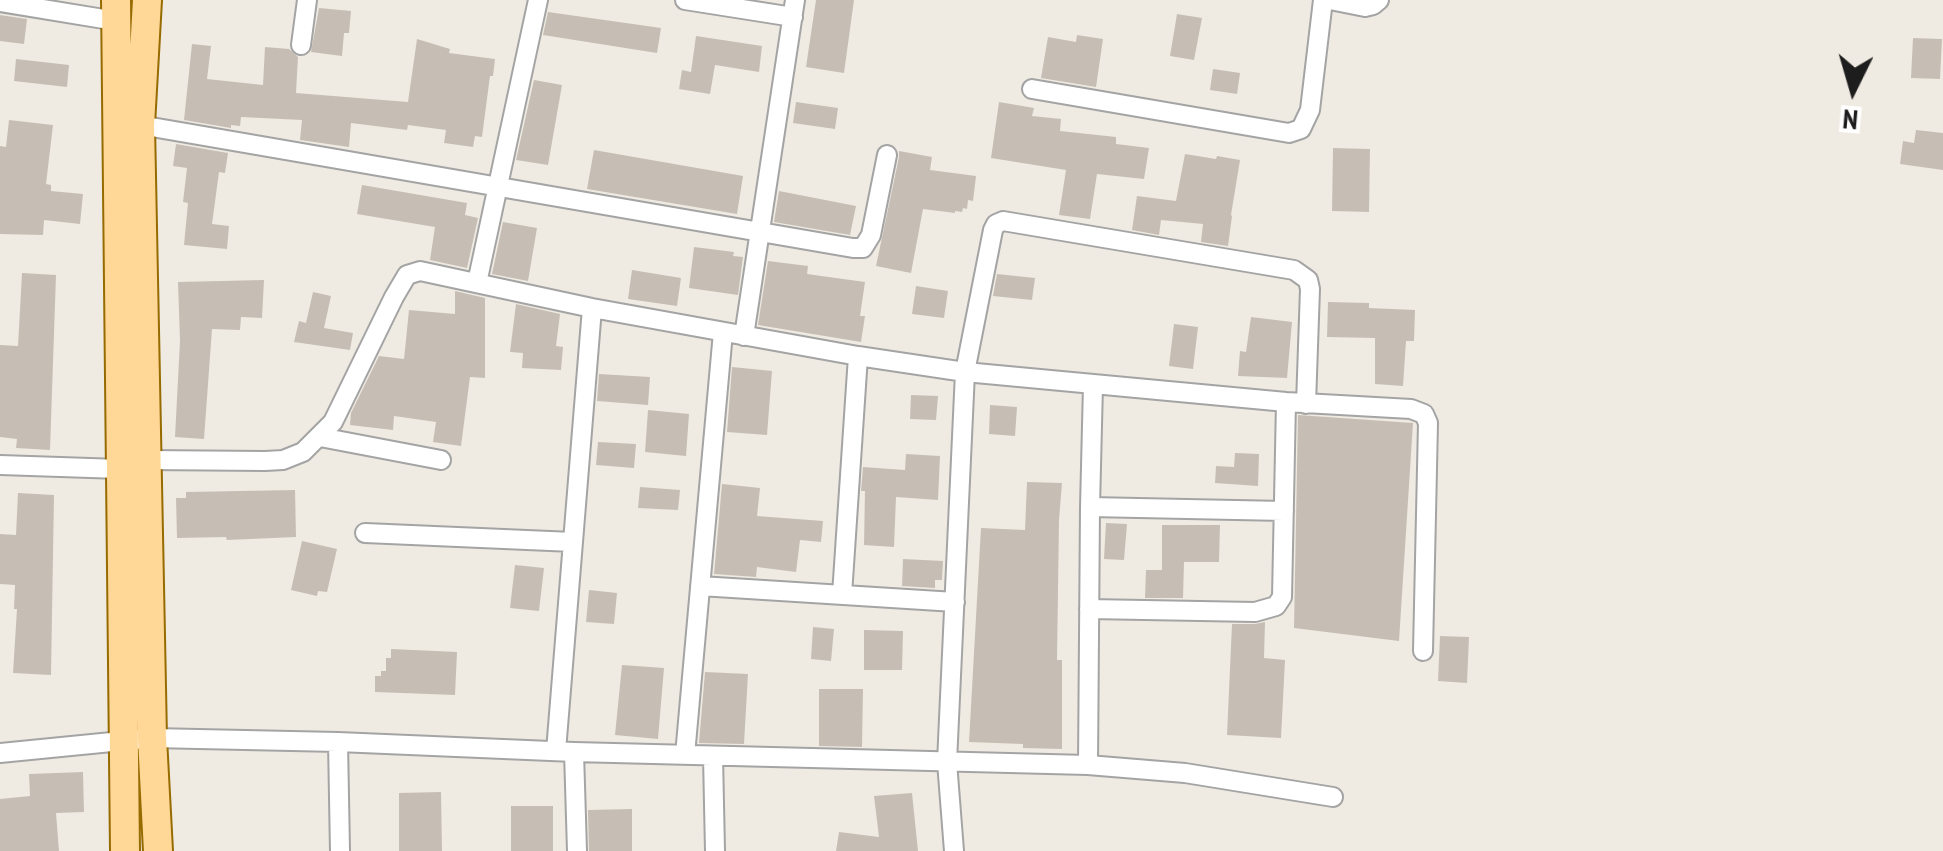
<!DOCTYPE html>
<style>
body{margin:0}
#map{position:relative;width:1943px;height:851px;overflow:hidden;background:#efebe2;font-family:"PT Sans Narrow",sans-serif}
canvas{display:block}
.north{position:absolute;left:1803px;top:40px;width:100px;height:100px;-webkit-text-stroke:8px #fff;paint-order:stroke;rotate:185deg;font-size:28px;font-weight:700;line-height:40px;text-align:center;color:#1d1d1d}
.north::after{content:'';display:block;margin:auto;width:35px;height:45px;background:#1d1d1d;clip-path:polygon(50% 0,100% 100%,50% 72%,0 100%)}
</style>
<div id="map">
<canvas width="1943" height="851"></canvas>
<div class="north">N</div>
</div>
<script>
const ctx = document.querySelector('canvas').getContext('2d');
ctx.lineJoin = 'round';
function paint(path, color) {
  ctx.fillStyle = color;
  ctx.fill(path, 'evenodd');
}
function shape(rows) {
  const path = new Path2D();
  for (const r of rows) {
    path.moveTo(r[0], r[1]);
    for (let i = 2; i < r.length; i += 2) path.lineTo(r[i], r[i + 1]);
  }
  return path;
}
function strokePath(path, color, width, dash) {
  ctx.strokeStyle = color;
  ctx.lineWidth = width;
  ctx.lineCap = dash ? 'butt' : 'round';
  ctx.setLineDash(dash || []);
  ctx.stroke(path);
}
paint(shape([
 [816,0,854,0,844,73,806,67],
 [319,8,351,11,349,33,344,33,342,56,311,52],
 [548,12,661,28,657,53,543,35],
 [1177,14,1202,18,1194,60,1170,56],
 [0,15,27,19,24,44,0,41],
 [1077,35,1103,39,1096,87,1041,78,1048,37,1076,42],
 [696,36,762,46,759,72,715,65,710,94,679,89,682,70,691,72],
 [1913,38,1942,39,1940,79,1911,78],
 [417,39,450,49,449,53,495,59,493,76,490,76,482,137,475,136,473,147,444,143,446,130,408,125,407,130,351,123,349,147,300,140,302,120,241,117,240,126,231,125,231,128,184,120,192,44,211,46,207,79,263,85,265,47,289,49,298,57,296,93,408,102],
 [16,59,69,65,67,87,14,81],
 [1213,69,1240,73,1237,94,1210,90],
 [534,80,562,85,548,165,516,160],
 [796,102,838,108,835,129,793,123],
 [999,102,1034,108,1032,116,1061,119,1060,131,1116,137,1116,144,1149,148,1144,179,1097,174,1090,219,1059,215,1066,170,991,158],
 [9,120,53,125,46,184,51,185,51,191,83,194,80,224,44,220,43,235,0,234,0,146,6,147],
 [1916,130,1943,133,1943,170,1900,164,1903,141,1914,143],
 [176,144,228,153,225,173,219,172,212,224,229,226,227,249,184,245,188,203,183,202,187,168,173,166],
 [1333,148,1370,149,1369,212,1332,211],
 [594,150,743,176,737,214,587,189],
 [899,151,932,157,930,170,976,176,973,201,968,200,967,209,963,208,962,212,955,211,955,213,923,209,911,273,876,266,899,157],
 [1185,154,1216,159,1217,156,1240,160,1231,215,1232,216,1228,246,1201,242,1203,224,1161,220,1159,235,1132,230,1137,196,1176,201],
 [362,185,467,203,465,215,478,218,467,268,430,260,435,227,357,214],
 [779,191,856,206,850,235,774,222],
 [503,222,537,228,528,281,492,274],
 [694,247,734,252,733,256,743,257,738,295,689,288],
 [768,261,808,266,807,274,865,282,860,316,865,316,861,342,758,325],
 [632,270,681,278,677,306,628,299],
 [22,273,56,275,50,450,16,448,17,439,0,437,0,345,18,346],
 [997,274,1035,278,1032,300,993,296],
 [264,280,262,318,241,317,240,330,212,329,204,439,175,437,180,341,178,282],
 [916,286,948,291,944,318,912,314],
 [455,291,485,298,485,378,470,377,461,446,433,442,436,422,394,416,393,430,350,425,351,413,379,356,404,359,409,310,455,314],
 [313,292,331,296,324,328,353,333,350,350,294,342,299,321,306,323],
 [1328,302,1369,303,1369,308,1415,310,1414,341,1406,341,1403,386,1375,384,1375,338,1327,337],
 [516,304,560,314,556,346,563,347,561,370,522,368,523,353,510,352],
 [1251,317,1292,322,1287,378,1238,376,1240,351,1246,352],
 [1174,324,1198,327,1193,369,1169,366],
 [732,367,772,371,767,435,727,432],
 [599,374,650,377,648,405,597,401],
 [911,395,938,396,936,420,910,419],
 [990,405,1017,407,1015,436,989,434],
 [648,410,689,414,686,456,645,452],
 [1298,415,1413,423,1399,641,1294,628],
 [598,442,636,444,634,468,596,465],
 [1235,453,1259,454,1258,486,1215,483,1216,466,1234,467],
 [906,454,940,456,938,500,896,497,894,547,864,545,865,491,861,491,863,467,905,470],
 [1027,482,1062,483,1059,520,1057,660,1062,660,1062,749,1023,748,1023,744,969,742,981,528,1025,530],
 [722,484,760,488,757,516,823,521,821,542,800,540,796,572,757,567,756,577,714,574],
 [640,487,680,490,678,510,638,508],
 [295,490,296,537,227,540,226,537,177,538,176,498,186,498,186,492],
 [18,493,54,495,51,675,13,673,17,609,14,609,15,585,0,584,0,534,16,535],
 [1106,523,1127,524,1124,560,1104,559],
 [1162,525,1220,525,1219,562,1184,562,1183,598,1145,598,1146,570,1162,570],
 [302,541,337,549,327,592,318,591,317,596,291,590],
 [903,559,943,561,942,580,935,580,935,588,902,586],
 [515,565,544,568,539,611,510,608],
 [589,590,617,593,614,624,586,622],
 [1265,622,1264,658,1285,660,1281,738,1227,735,1232,624,1255,624],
 [813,627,834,629,831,661,811,659],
 [864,630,903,631,902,670,864,670],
 [1440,636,1469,637,1467,683,1438,681],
 [391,649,457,652,455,695,375,692,375,676,381,676,381,671,386,671,386,658,391,658],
 [622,665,664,668,658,739,615,735],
 [705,672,748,674,744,744,699,743],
 [819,689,863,689,862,747,819,746],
 [83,772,84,812,56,813,59,851,0,851,0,799,30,796,29,774],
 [441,792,442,851,399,851,399,793],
 [912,793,918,851,836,851,839,832,879,837,874,796],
 [511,806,553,806,553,851,511,851],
 [632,809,632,851,589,851,588,810]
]), '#c6beb5');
const street = shape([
 [685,0,793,17],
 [1330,0,1365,7,1373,5,1379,0],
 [0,2,116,21],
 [301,45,307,0],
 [1032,89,1289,133,1301,129,1310,110,1323,0],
 [140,125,853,248,863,248,871,235,887,155],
 [477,283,538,0],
 [744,336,795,0],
 [320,437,441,460],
 [146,460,265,461,283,460,303,452,333,422,394,297,407,275,420,271,592,308,858,356,965,372,1286,402,1411,409,1424,414,1428,423,1423,651],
 [0,465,120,469],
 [1090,507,1284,511],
 [365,533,573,542],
 [700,586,955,602],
 [842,595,858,356],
 [1089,609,1255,612,1276,606,1282,597,1286,402],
 [338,742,340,851],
 [556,751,592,308],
 [574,752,577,851],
 [0,753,152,738,338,742,574,752,1088,765,1185,773,1333,797],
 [685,755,723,332],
 [713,756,715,851],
 [1088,765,1090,507,1093,385],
 [954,851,947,762,965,372,993,230,996,224,1003,221,1294,270,1308,280,1310,289,1306,404]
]);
const primary = shape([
 [116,0,125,851],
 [147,0,140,125,152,738,158,851]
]);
strokePath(street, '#a4a4a4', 22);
strokePath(primary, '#966b00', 32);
strokePath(street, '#fff', 18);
strokePath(primary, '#ffd797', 28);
</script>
